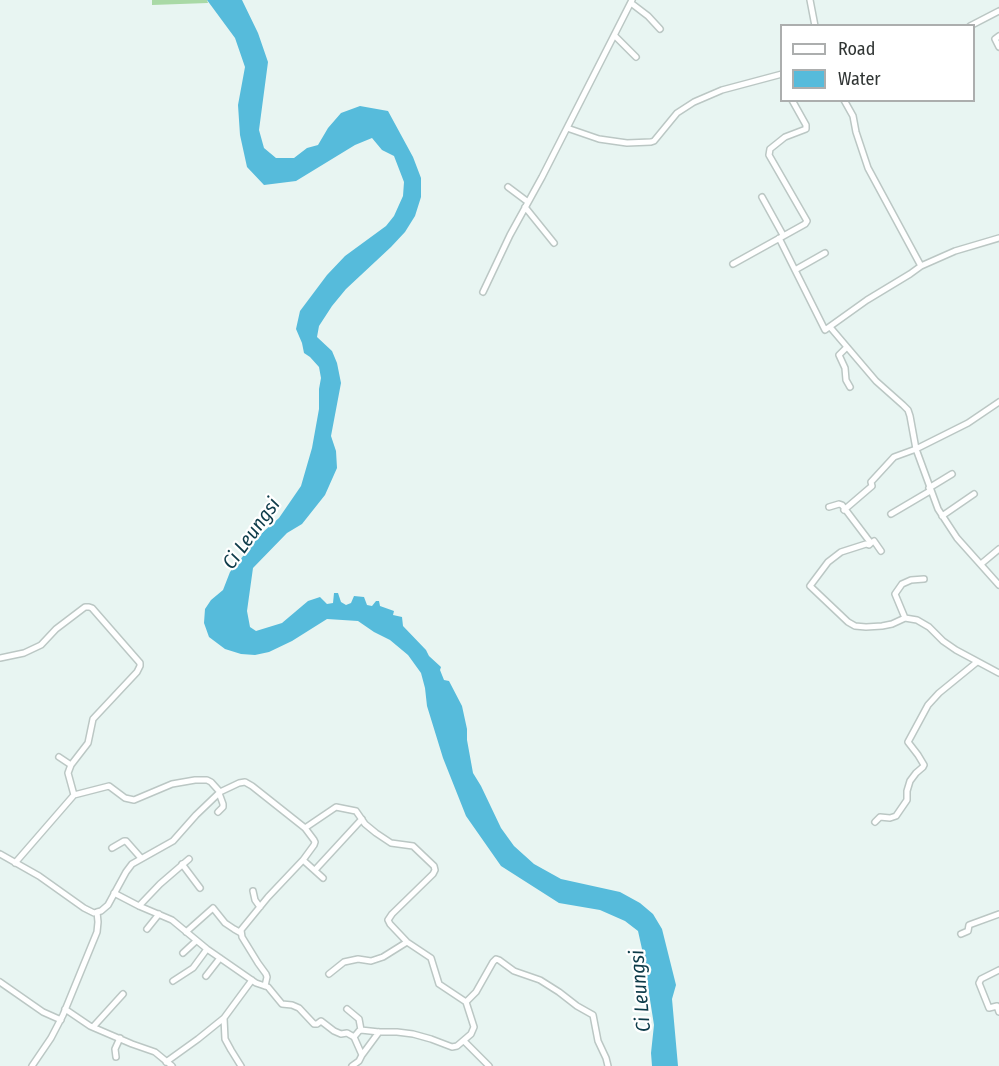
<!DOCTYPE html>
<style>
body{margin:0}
#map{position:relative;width:999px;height:1066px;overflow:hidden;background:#e8f5f2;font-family:"Fira Sans Condensed",sans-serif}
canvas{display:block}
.legend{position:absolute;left:780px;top:24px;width:195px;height:78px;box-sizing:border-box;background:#fff;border:2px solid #acaeae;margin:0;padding:8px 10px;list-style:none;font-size:18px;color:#303534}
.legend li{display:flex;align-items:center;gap:12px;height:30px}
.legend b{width:30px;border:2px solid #acaeae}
</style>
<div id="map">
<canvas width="999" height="1066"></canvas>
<ul class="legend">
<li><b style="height:8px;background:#fff"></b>Road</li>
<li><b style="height:16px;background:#56bbdb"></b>Water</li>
</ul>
</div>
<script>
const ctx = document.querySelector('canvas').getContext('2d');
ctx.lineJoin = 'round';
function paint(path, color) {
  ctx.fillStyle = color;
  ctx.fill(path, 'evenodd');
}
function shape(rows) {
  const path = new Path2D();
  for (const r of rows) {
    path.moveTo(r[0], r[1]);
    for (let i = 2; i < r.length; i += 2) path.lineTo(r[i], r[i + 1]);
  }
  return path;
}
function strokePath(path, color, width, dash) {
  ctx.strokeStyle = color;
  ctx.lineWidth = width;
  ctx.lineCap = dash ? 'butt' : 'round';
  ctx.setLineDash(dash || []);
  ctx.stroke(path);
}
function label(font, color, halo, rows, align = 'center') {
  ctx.font = font + ' "Fira Sans Condensed",sans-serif';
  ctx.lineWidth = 4.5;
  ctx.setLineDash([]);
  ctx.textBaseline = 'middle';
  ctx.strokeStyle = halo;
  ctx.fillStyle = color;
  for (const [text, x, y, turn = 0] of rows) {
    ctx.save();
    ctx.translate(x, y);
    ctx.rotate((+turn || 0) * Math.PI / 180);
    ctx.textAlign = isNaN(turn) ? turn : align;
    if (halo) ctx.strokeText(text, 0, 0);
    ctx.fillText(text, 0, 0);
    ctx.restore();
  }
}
paint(shape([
 [152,0,207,0,208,3,152,5]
]), '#a9d9a6');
paint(shape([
 [207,0,242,0,258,33,268,62,259,130,264,148,276,158,294,158,307,148,318,145,328,128,341,113,360,106,388,111,413,157,421,178,421,197,415,216,405,232,391,247,346,289,332,306,319,326,317,337,332,351,337,363,341,383,331,436,336,451,337,468,325,495,302,524,287,533,253,568,247,611,250,627,256,631,282,623,308,601,320,597,327,604,333,603,334,593,338,593,341,602,346,605,351,603,354,596,364,597,367,605,372,606,376,601,379,601,380,606,394,611,393,615,402,617,403,626,426,650,429,656,441,667,440,670,444,680,449,681,462,706,467,729,467,740,473,773,481,786,501,828,514,846,534,864,561,879,620,892,640,903,653,914,662,929,676,985,672,999,678,1066,652,1066,651,1053,654,1025,642,949,638,931,625,921,600,910,559,903,501,866,466,816,443,758,427,706,425,688,421,673,408,655,390,640,374,632,358,621,327,619,292,641,269,652,255,655,241,654,225,649,209,637,204,623,205,609,211,600,223,590,230,572,262,533,279,518,301,486,312,448,319,409,319,389,321,378,319,367,310,357,304,353,302,343,296,329,300,311,327,275,345,256,386,226,394,216,403,196,404,182,394,156,382,150,372,138,355,145,296,181,264,185,247,167,240,135,238,105,245,67,235,38]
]), '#56bbdb');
const minor = shape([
 [810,0,815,26],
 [631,3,648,16,660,29],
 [970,26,999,11],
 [615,36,636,57],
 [999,36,995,39,999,47],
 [844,100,853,116,856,132,868,168,921,266,955,251,999,238],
 [567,128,599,139,627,143,651,142,654,141,677,113,694,102,722,90,782,74],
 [508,187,528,202],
 [762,197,783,235],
 [525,207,554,243],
 [779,238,825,330,867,300,910,274,921,266],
 [733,264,805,224,807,221,769,155,770,149,785,137,806,129,806,125,792,100],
 [795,270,825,253],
 [483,292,510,235,542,177,632,0],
 [830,327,876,381,903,405,908,410,910,416,916,449,938,509,957,538,999,585],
 [847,347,839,355,845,368,846,380,850,387],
 [929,488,952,474],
 [829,507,839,504,842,505,867,538,871,543,874,541,881,551],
 [844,510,872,486,871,482,894,457,916,449,968,423,999,402],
 [891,514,930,491],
 [942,516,974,494],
 [871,543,869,545,866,544,841,552,828,562,810,586,848,622,855,626,866,627,882,626,892,624,905,618,917,620,929,627,943,641,956,650,999,673],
 [981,564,999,549],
 [905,618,895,594,902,584,911,580,924,579],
 [0,658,24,653,41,645,56,629,81,610,85,607,89,607,92,608,140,663,140,666,137,672,93,719,88,743,71,765,68,773,74,795],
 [59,757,71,765],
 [218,812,223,807,223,804,219,793],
 [875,822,880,817,890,818,896,816,907,800,907,791,910,781,916,773,923,767,924,765,918,755,908,742,928,705,939,693,977,662],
 [112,848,124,841,126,841,141,858],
 [0,854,39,876,84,908,94,913,97,912,101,911,108,905,126,872,132,864,173,841,196,815,220,792,239,783,245,782,252,786,305,828,336,807,356,811,365,824,376,833,391,843,413,846,434,866,435,870,433,874,392,914,388,920,390,924,407,942,431,958,439,984,466,1002,476,992,493,962,496,959,499,960,514,971,540,980,559,992,577,1006,593,1015,598,1041,606,1058,608,1066],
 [303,860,323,878],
 [15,863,74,795,109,786,125,798,134,800,172,784,195,780,207,780,211,782,220,792],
 [182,864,200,888],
 [315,870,362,819],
 [253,891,255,900,260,907],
 [114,893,139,906,172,920,207,949,256,983,268,987,282,1004,292,1005,299,1008,314,1024,317,1024,321,1021,334,1031,341,1034,347,1033,354,1037],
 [139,906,160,884,189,859],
 [147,929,159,914],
 [186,932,213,908,225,923,234,929,241,933],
 [961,934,968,931,969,925,999,914],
 [183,953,196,941],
 [999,970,981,979,979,983,989,1008,997,1006,999,1012],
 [329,974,344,962,358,959,371,961,383,957,407,942],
 [206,976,220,958],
 [173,981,193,968,207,949],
 [0,982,43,1012,61,1020],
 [265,986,267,977,266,974,258,963,242,937,241,930,268,897,303,860,314,845,315,842,314,840,305,828],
 [65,1009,90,1026,132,1044,155,1052,172,1066],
 [347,1009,359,1019,361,1030],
 [93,1027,123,994],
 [464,1041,489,1066],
 [362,1055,379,1032],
 [116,1057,115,1049,120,1038],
 [166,1062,198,1039,224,1018],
 [32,1066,51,1038,63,1015,97,932,98,922,97,912],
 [241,1066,231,1050,225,1039,224,1018,252,980],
 [352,1066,359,1061,362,1055,354,1037,359,1031,361,1030,379,1032,397,1032,413,1034,431,1039,452,1047,457,1046,471,1034,474,1027,466,1002]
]);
strokePath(minor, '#bbc7c4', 8);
strokePath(minor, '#fff', 5);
label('italic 20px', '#0d3b49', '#fff', [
 ["Ci Leungsi",252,534,-54],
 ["Ci Leungsi",641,991,-95]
]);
</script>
